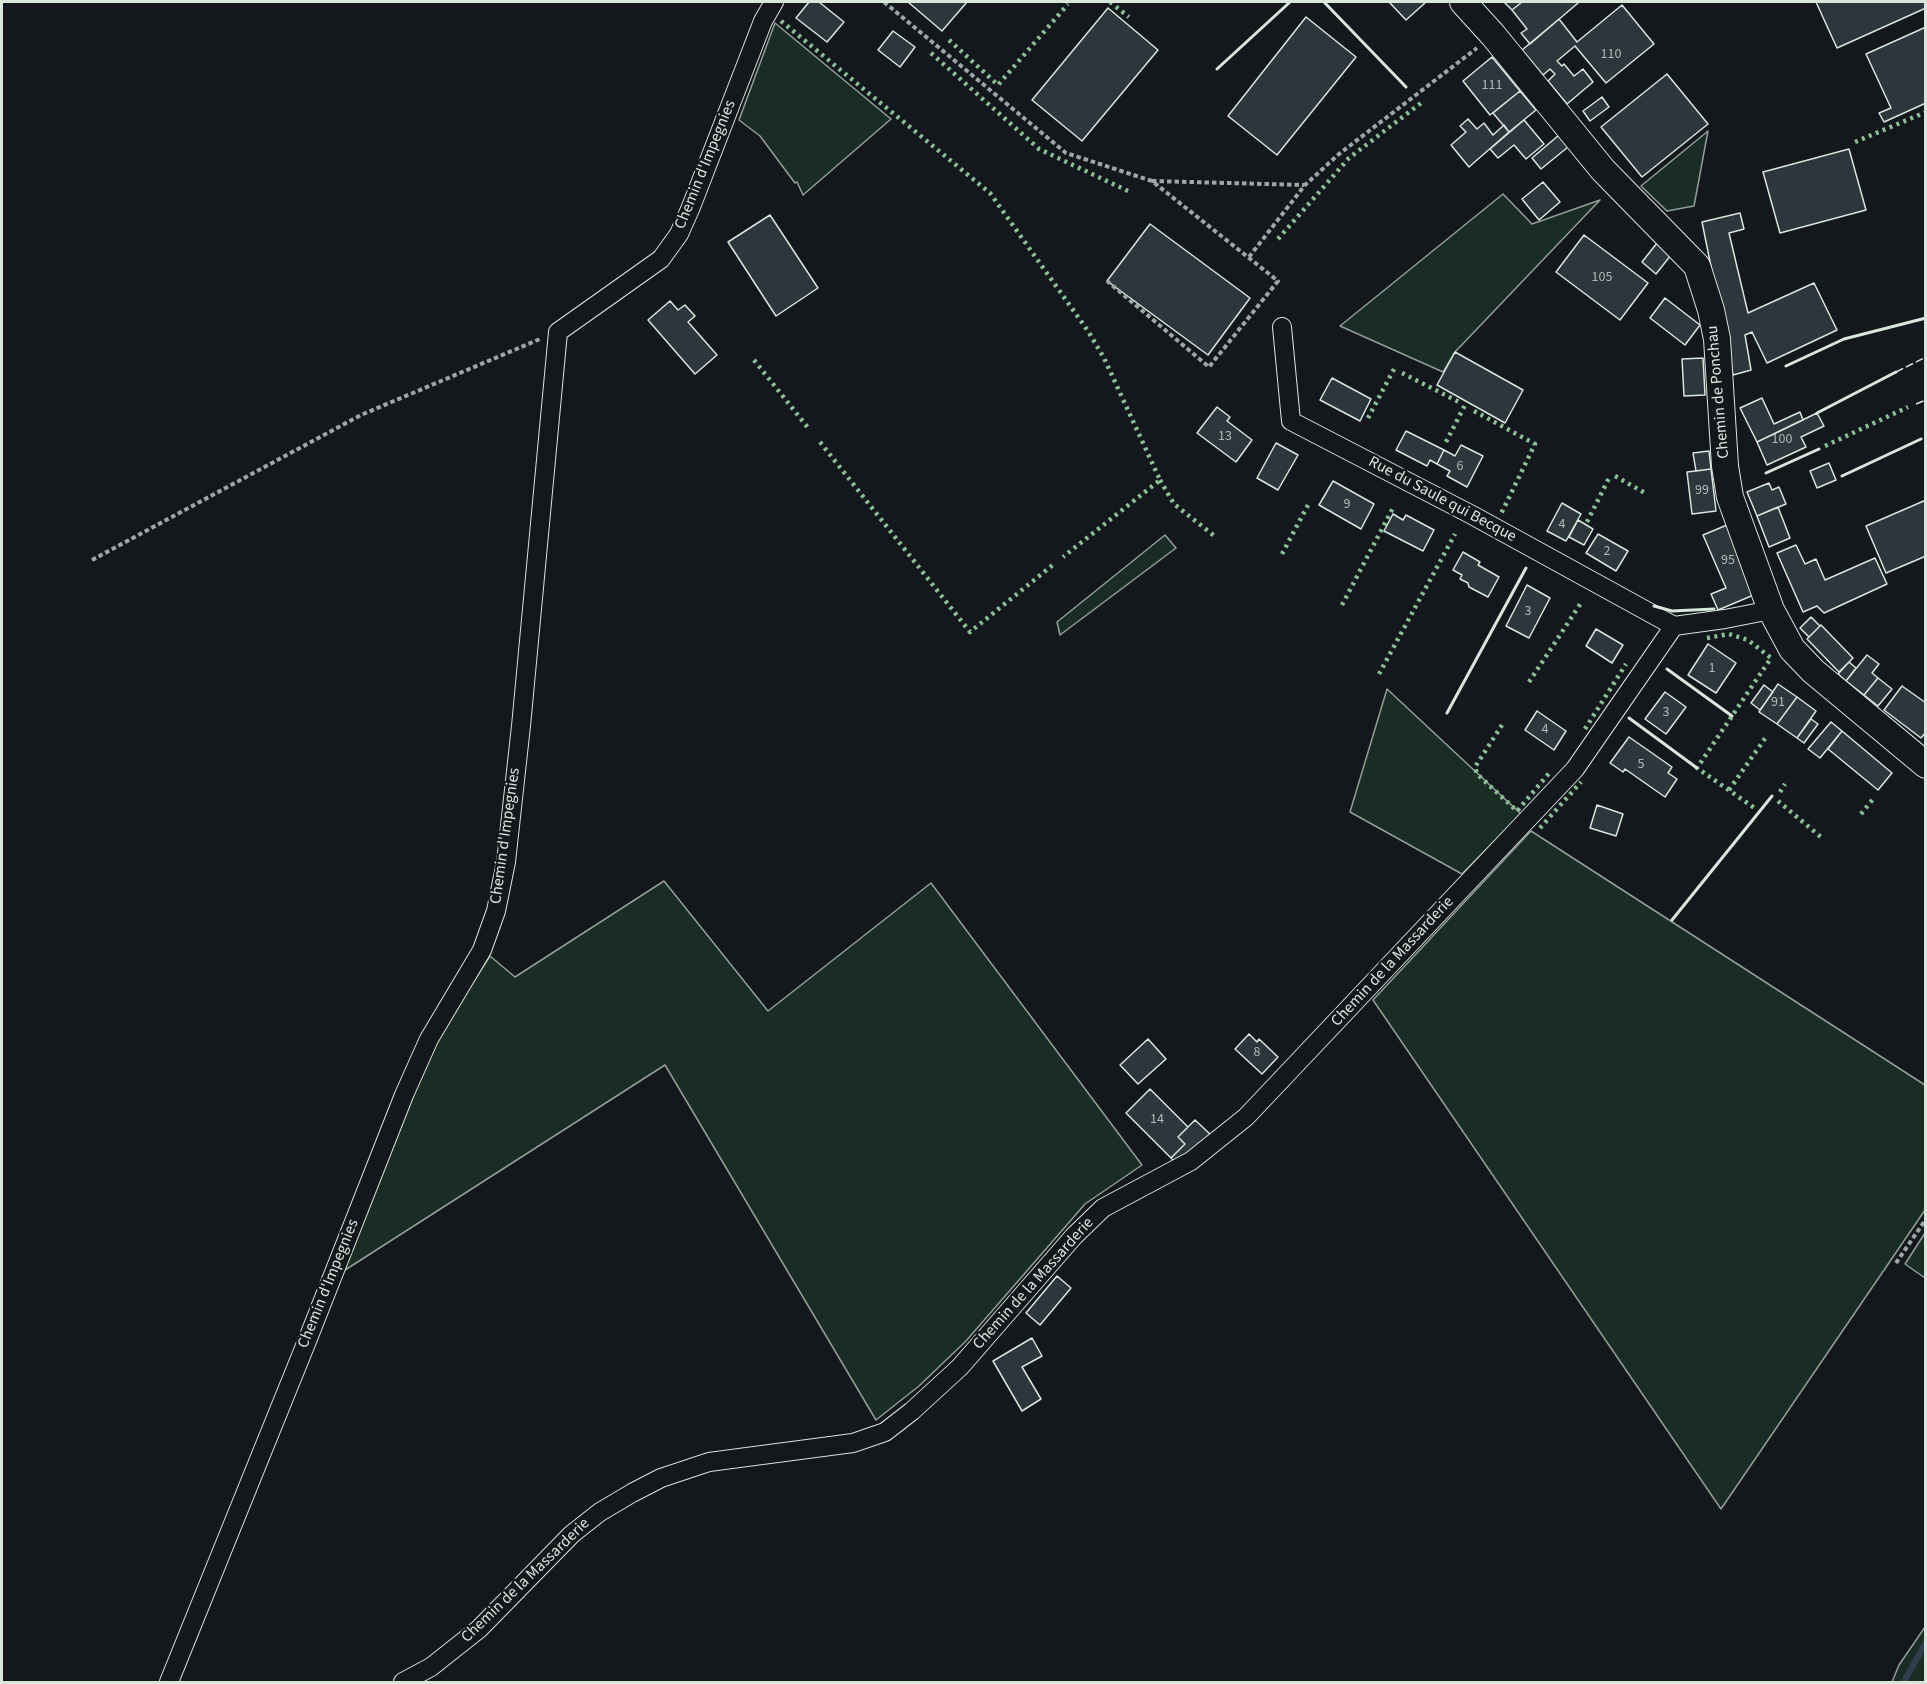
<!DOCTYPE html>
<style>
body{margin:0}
#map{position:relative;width:1927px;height:1684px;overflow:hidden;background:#14181c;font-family:"Source Sans 3",sans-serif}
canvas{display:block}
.frame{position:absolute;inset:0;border:3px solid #d8e6dc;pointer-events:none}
</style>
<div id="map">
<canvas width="1927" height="1684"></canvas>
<div class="frame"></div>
</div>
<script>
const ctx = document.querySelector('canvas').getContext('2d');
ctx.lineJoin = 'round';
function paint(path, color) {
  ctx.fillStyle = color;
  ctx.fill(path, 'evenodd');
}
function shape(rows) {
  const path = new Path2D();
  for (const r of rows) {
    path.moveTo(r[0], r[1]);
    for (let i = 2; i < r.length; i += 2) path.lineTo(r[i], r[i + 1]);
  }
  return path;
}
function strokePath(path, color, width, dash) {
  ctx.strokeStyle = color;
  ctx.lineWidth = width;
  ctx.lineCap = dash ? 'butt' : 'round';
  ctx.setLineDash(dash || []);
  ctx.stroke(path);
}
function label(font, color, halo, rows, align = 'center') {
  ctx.font = font + ' "Source Sans 3",sans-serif';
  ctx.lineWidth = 4.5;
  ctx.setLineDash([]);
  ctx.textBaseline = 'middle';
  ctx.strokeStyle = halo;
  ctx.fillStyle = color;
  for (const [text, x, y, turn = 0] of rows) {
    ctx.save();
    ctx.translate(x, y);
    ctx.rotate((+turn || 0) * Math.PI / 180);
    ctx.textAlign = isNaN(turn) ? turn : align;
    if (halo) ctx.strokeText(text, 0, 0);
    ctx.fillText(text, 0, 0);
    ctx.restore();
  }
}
const green = shape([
 [775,23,891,119,803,195,797,182,795,183,760,136,739,120,775,23],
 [1708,131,1694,206,1667,211,1641,186,1708,131],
 [1503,194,1532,224,1600,200,1455,352,1443,372,1340,326,1503,194],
 [1165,535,1176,548,1060,635,1057,622,1165,535],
 [1387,689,1521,814,1462,874,1350,812,1387,689],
 [1531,831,1925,1085,1925,1210,1721,1509,1373,1000,1531,831],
 [664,881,768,1011,931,883,1142,1165,1085,1204,966,1341,919,1386,876,1420,665,1065,342,1272,428,1057,442,1030,490,956,515,977,664,881],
 [1925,1233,1925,1278,1905,1264,1925,1233],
 [1925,1627,1925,1682,1892,1682,1899,1665,1925,1627]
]);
paint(green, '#1a2d24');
strokePath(green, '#939e99', 1.5);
strokePath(shape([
 [1904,1682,1926,1642]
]), '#2f3f4d', 6);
const building = shape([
 [809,2,819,2,844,22,827,42,796,18,809,2],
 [908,2,967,2,942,31,908,2],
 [1389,2,1426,2,1406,20,1389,2],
 [1504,2,1522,2,1512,10,1504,2],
 [1522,2,1577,2,1578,3,1530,44,1521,33,1527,29,1512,10,1522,2],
 [1816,2,1926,2,1926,8,1837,48,1816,2],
 [1622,5,1654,44,1606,83,1575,46,1557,61,1562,66,1564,64,1574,76,1583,69,1593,82,1567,104,1548,81,1555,74,1550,69,1543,75,1522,50,1559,19,1577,42,1622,5],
 [1108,8,1158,50,1082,141,1032,100,1108,8],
 [1306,17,1356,57,1277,155,1228,116,1306,17],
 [1926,27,1926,103,1884,122,1879,113,1891,108,1866,54,1926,27],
 [893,31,915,47,900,67,878,50,893,31],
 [1492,57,1520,91,1490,115,1463,81,1492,57],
 [1667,74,1708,124,1642,177,1601,127,1667,74],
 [1520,91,1536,110,1509,132,1493,113,1520,91],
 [1602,97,1609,107,1590,121,1583,111,1602,97],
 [1468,119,1477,129,1484,123,1493,135,1504,125,1509,132,1469,167,1451,145,1466,132,1460,126,1468,119],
 [1524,120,1544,144,1526,159,1514,145,1498,158,1490,149,1524,120],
 [1559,135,1568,147,1541,169,1532,158,1559,135],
 [1849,149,1866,210,1780,233,1763,172,1849,149],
 [1543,182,1560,202,1539,220,1522,199,1543,182],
 [1740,213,1744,229,1729,233,1748,313,1814,283,1837,330,1767,363,1752,332,1745,335,1751,370,1733,375,1702,222,1740,213],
 [770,215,818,288,776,316,728,242,770,215],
 [1150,224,1250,298,1208,355,1107,281,1150,224],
 [1584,235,1648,283,1620,320,1556,272,1584,235],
 [1657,243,1671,255,1656,274,1642,262,1657,243],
 [1665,298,1700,325,1685,345,1650,318,1665,298],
 [670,301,678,310,685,305,695,316,688,322,717,355,695,374,648,320,670,301],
 [1455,352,1523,390,1505,423,1437,385,1455,352],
 [1703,358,1705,395,1684,396,1682,359,1703,358],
 [1332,378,1371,399,1360,421,1320,400,1332,378],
 [1762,398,1774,424,1800,412,1803,420,1757,442,1740,408,1762,398],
 [1217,407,1230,417,1227,421,1252,440,1236,462,1197,433,1217,407],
 [1817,413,1824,426,1801,437,1806,447,1767,465,1757,442,1817,413],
 [1406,431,1444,450,1437,464,1430,460,1427,466,1396,450,1406,431],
 [1276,443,1298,455,1278,490,1257,478,1276,443],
 [1461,445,1483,456,1467,487,1447,476,1450,471,1437,464,1444,450,1455,456,1461,445],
 [1709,451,1711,469,1696,471,1693,453,1709,451],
 [1829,463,1836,480,1817,488,1810,471,1829,463],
 [1711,469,1716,511,1692,514,1687,472,1711,469],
 [1333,481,1374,504,1361,529,1319,505,1333,481],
 [1769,483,1772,490,1779,487,1786,504,1757,516,1747,492,1769,483],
 [1926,500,1926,556,1886,573,1866,526,1926,500],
 [1562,503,1581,514,1566,541,1547,531,1562,503],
 [1778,507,1790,538,1769,547,1757,516,1778,507],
 [1393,514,1403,520,1406,515,1434,530,1423,551,1384,531,1393,514],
 [1578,520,1593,529,1584,545,1569,537,1578,520],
 [1727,525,1756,594,1718,610,1711,594,1726,588,1703,535,1727,525],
 [1598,534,1628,551,1616,571,1586,553,1598,534],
 [1796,545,1805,564,1816,559,1825,580,1875,558,1887,584,1824,613,1817,606,1803,612,1777,553,1796,545],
 [1463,552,1480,562,1478,565,1499,577,1488,597,1469,587,1468,583,1460,579,1462,575,1453,570,1463,552],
 [1527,585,1550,598,1529,638,1506,626,1527,585],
 [1811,617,1820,626,1809,637,1800,628,1811,617],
 [1821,625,1853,658,1839,672,1807,639,1821,625],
 [1596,629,1623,645,1612,663,1586,646,1596,629],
 [1708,644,1736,663,1716,693,1688,675,1708,644],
 [1867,655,1879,664,1872,673,1878,678,1864,695,1846,681,1867,655],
 [1849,662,1856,668,1846,681,1838,674,1849,662],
 [1878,678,1892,689,1878,706,1864,695,1878,678],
 [1778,684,1797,697,1777,724,1759,712,1778,684],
 [1764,685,1773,692,1760,710,1751,703,1764,685],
 [1902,686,1926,703,1926,732,1921,738,1884,710,1902,686],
 [1665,692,1686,707,1666,734,1645,719,1665,692],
 [1797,697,1816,711,1797,738,1777,724,1797,697],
 [1537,711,1566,731,1554,750,1525,730,1537,711],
 [1811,719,1818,724,1804,743,1797,738,1811,719],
 [1831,722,1842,731,1820,758,1808,749,1831,722],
 [1842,731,1892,773,1878,790,1828,749,1842,731],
 [1629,737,1672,767,1668,773,1677,779,1665,797,1625,769,1623,772,1610,763,1629,737],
 [1597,805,1623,814,1616,836,1590,828,1597,805],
 [1249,1034,1257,1042,1259,1039,1278,1057,1262,1074,1235,1049,1249,1034],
 [1148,1039,1166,1059,1138,1084,1120,1065,1148,1039],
 [1150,1089,1188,1127,1178,1137,1185,1144,1171,1158,1126,1113,1150,1089],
 [1195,1120,1212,1136,1175,1162,1171,1158,1185,1144,1178,1137,1195,1120],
 [1057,1276,1071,1288,1040,1325,1026,1313,1057,1276],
 [1032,1338,1042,1356,1022,1367,1041,1399,1022,1411,993,1361,1032,1338]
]);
paint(building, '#2c363c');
strokePath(building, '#d8e6dc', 1.5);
const street = shape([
 [1282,327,1291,421,1472,515,1674,626],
 [169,1682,307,1341,404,1095,429,1039,482,950,496,911,506,862,521,726,558,332,661,259,679,234,691,207,763,21,774,2],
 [403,1682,431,1667,479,1629,572,1534,600,1512,632,1493,661,1478,709,1462,853,1443,885,1432,912,1411,960,1367,1074,1236,1103,1208,1191,1161,1246,1117,1575,769,1674,626,1725,619,1771,610]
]);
const secondary = shape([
 [1463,2,1493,35,1603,170,1697,266,1711,310,1717,339,1725,466,1730,497,1771,610,1792,649,1813,671,1926,765]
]);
strokePath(street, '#d8e6dc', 20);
strokePath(secondary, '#d8e6dc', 28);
strokePath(shape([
 [884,2,1066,153,1152,181,1278,281,1209,367,1107,281],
 [1152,181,1304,185],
 [1249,257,1305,185,1339,154,1477,48],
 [92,560,361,415,540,339],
 [1896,1263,1926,1219]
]), '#9da8a2', 4, [4.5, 3]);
strokePath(street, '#14181c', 18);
strokePath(secondary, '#14181c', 26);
strokePath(shape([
 [1110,2,1129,17],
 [781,21,990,193,1088,331,1104,358,1160,480,1063,557],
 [949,40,998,85,1068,4],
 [931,53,1039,149,1128,191],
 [1855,142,1926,112],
 [1278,239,1349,158,1421,103],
 [754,360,809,429],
 [1402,373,1459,402],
 [1474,411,1535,444,1501,514],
 [1368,418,1394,369],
 [820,442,970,632,1054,564],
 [1446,442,1465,405],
 [1825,446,1908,407],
 [1615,476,1645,493],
 [1160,480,1174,504,1217,538],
 [1587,522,1610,476],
 [1282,554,1309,503],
 [1342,605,1394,506],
 [1707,638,1729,634,1748,640,1771,658,1697,768,1756,809],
 [1379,674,1455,534],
 [1529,682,1581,603],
 [1502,725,1475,767,1477,774,1517,811,1551,771],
 [1585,729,1626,664],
 [1729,790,1766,737],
 [1780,792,1785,784],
 [1778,801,1822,838],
 [1861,814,1873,799],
 [1540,828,1581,782]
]), '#8ac095', 4.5, [3, 4.5]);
strokePath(shape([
 [1896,372,1926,357],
 [1916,404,1926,400]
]), '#d8e6dc', 1.5, [8, 3]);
strokePath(shape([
 [1324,2,1406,87],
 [1217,69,1290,2],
 [1786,366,1844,339,1926,318],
 [1817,413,1896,372],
 [1766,473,1819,449],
 [1842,476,1921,439],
 [1654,606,1672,611,1714,609],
 [1667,669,1732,716],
 [1447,713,1526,568],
 [1629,718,1697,768],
 [1672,920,1772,796]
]), '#d8e6dc', 3);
label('14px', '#adbab4', null, [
 ["110",1611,55],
 ["111",1492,86],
 ["105",1602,278],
 ["13",1225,437],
 ["100",1782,440],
 ["6",1460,467],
 ["99",1702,491],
 ["9",1347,505],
 ["4",1562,525],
 ["2",1607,552],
 ["95",1728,561],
 ["3",1528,612],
 ["1",1712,669],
 ["91",1778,703],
 ["3",1666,713],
 ["4",1545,730],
 ["5",1641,765],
 ["8",1257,1053],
 ["14",1157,1120]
]);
label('16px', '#d8e6dc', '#14181c', [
 ["Chemin d'Impegnies",706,165,-68],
 ["Chemin de Ponchau",1719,392,-95],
 ["Rue du Saule qui Becque",1442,500,28],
 ["Chemin d'Impegnies",506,836,-82],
 ["Chemin de la Massarderie",1393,962,-47],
 ["Chemin d'Impegnies",329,1284,-68],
 ["Chemin de la Massarderie",1034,1284,-48],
 ["Chemin de la Massarderie",526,1581,-44]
]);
</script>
